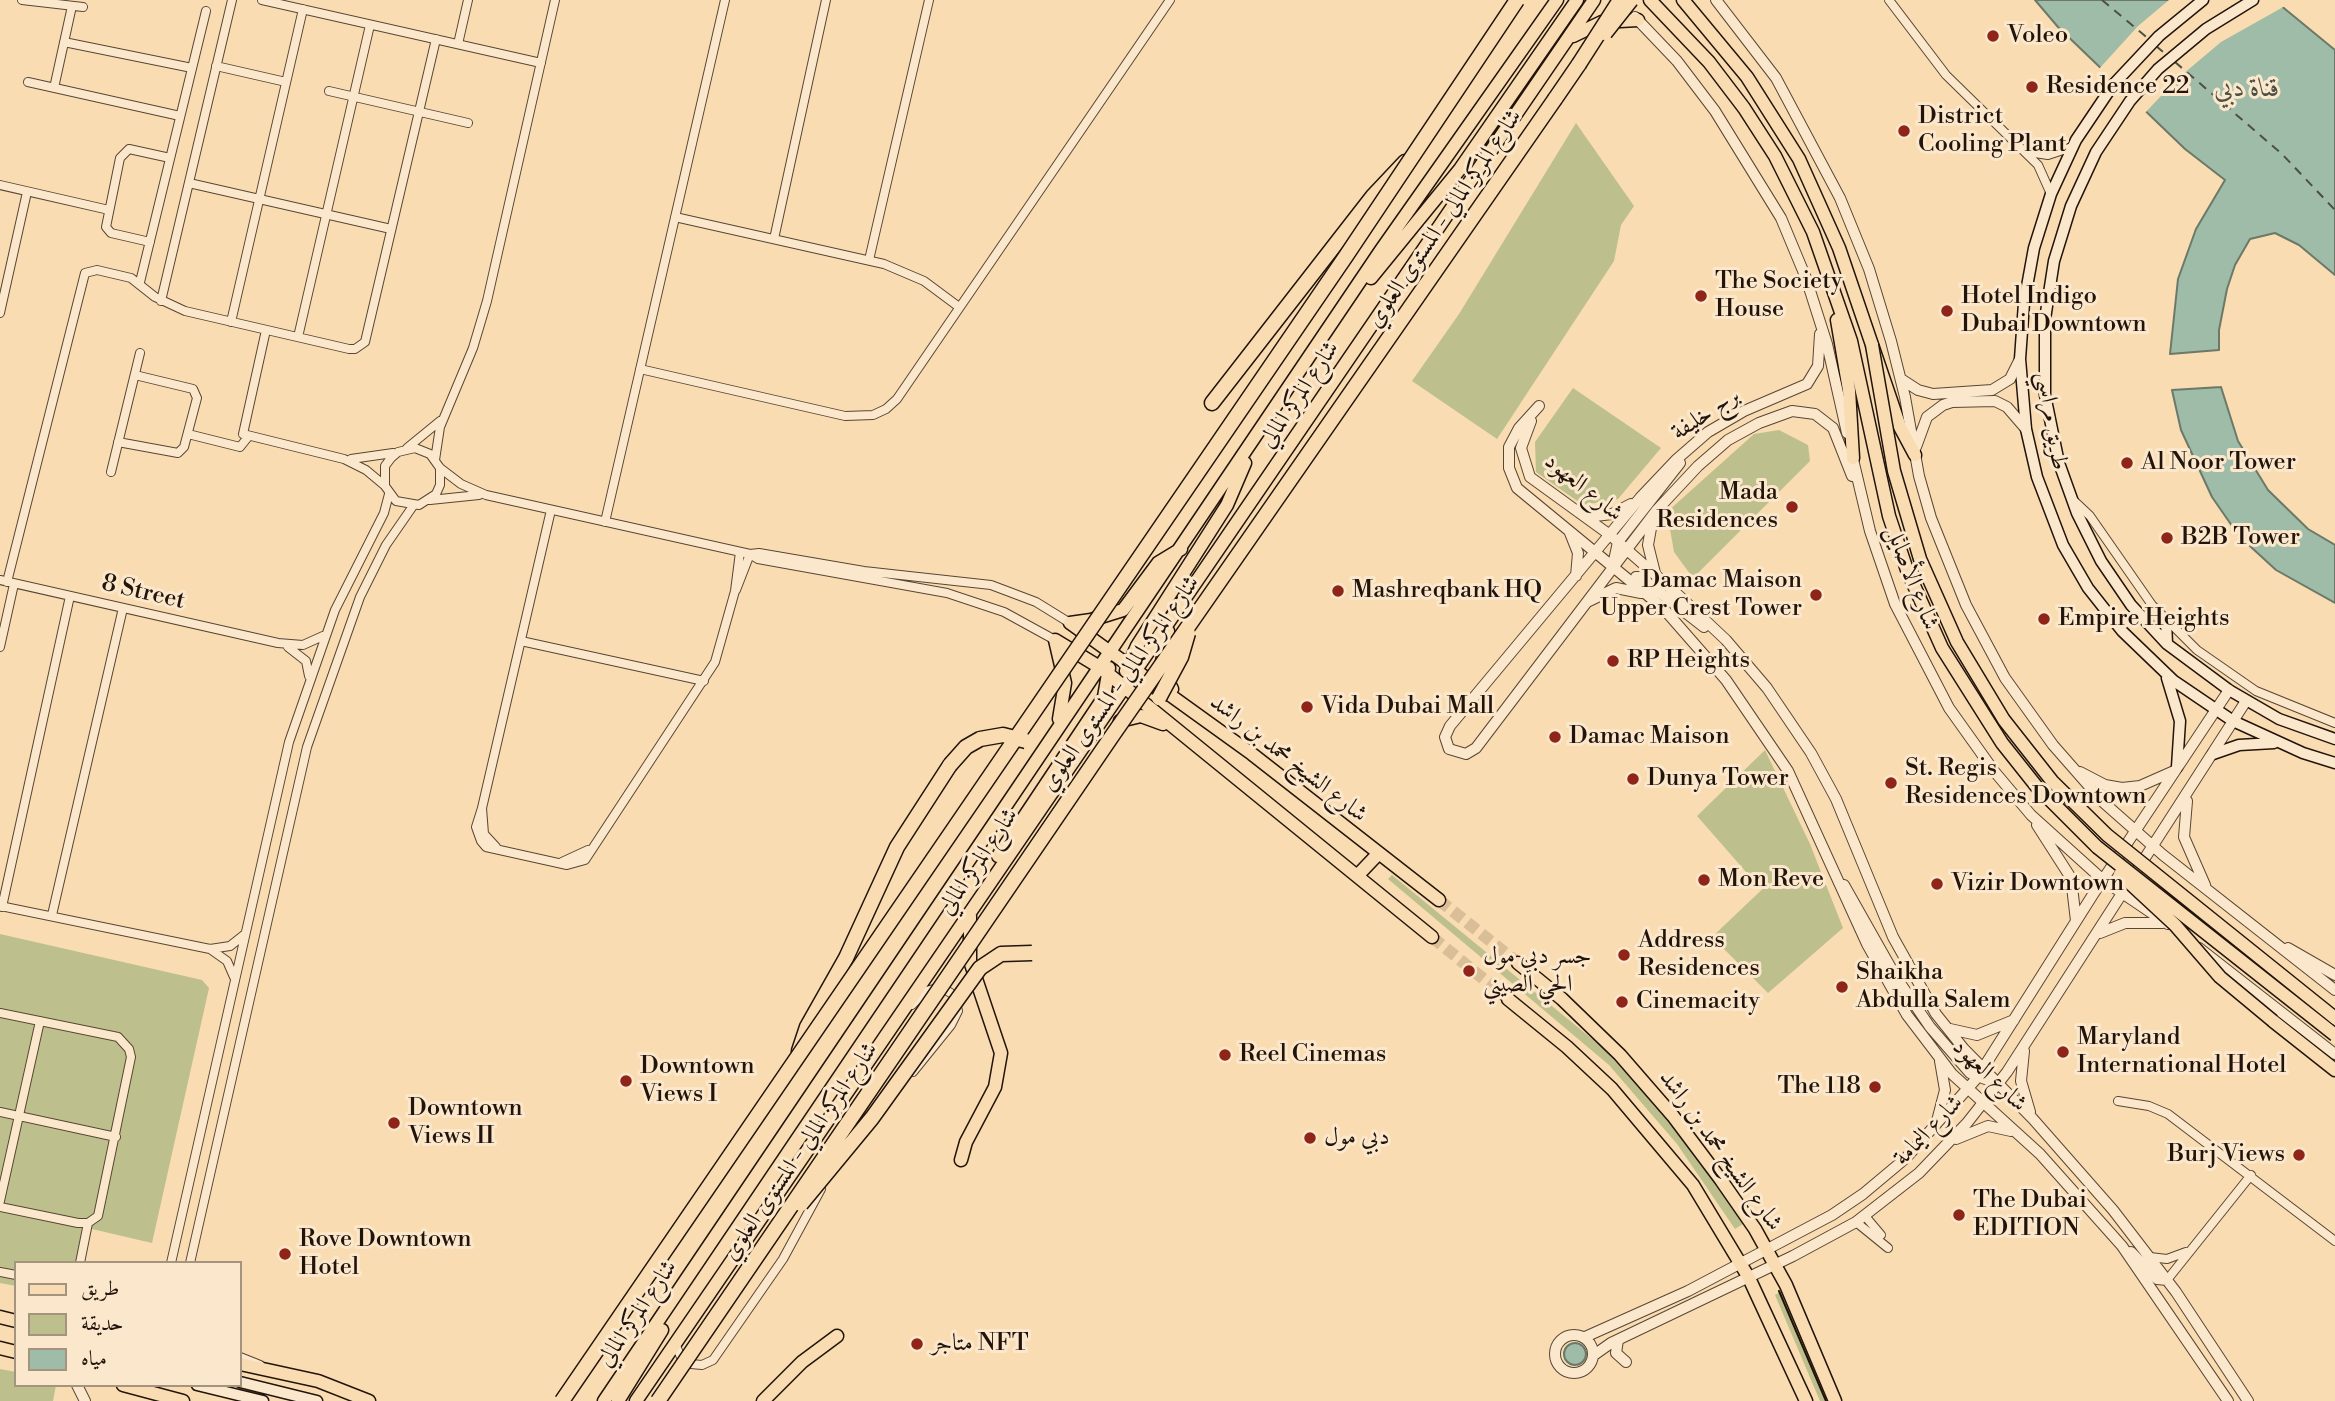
<!DOCTYPE html>
<meta charset="utf-8">
<style>
body{margin:0}
#map{position:relative;width:2335px;height:1401px;overflow:hidden;background:#f9dcb1;font-family:"Libre Bodoni",Amiri,serif}
canvas{display:block}
.legend{position:absolute;left:14px;top:1261px;width:228px;height:126px;box-sizing:border-box;background:#fbe8cc;border:2px solid #a4937f;margin:0;padding:9px 12px;list-style:none;font-size:21px;color:#22140b}
.legend li{display:flex;align-items:center;gap:14px;height:35px}
.legend b{width:35px;border:2px solid #a4937f}
</style>
<div id="map">
<canvas width="2335" height="1401"></canvas>
<ul class="legend">
<li><b style="height:9px;background:#f9dcb1"></b>طريق</li>
<li><b style="height:19px;background:#bdc08c"></b>حديقة</li>
<li><b style="height:19px;background:#9ebca7"></b>مياه</li>
</ul>
</div>
<script>
const ctx = document.querySelector('canvas').getContext('2d');
ctx.lineJoin = 'round';
function paint(path, color) {
  ctx.fillStyle = color;
  ctx.fill(path, 'evenodd');
}
function shape(rows) {
  const path = new Path2D();
  for (const r of rows) {
    if (r.length === 3) {
      path.moveTo(r[0] + r[2], r[1]);
      path.arc(r[0], r[1], r[2], 0, 2 * Math.PI);
      continue;
    }
    path.moveTo(r[0], r[1]);
    for (let i = 2; i < r.length; i += 2) path.lineTo(r[i], r[i + 1]);
  }
  return path;
}
function strokePath(path, color, width, dash) {
  ctx.strokeStyle = color;
  ctx.lineWidth = width;
  ctx.lineCap = dash ? 'butt' : 'round';
  ctx.setLineDash(dash || []);
  ctx.stroke(path);
}
function label(font, color, halo, rows, align = 'center') {
  ctx.font = font + ' "Libre Bodoni",Amiri,serif';
  ctx.lineWidth = 6;
  ctx.setLineDash([]);
  ctx.textBaseline = 'middle';
  ctx.strokeStyle = halo;
  ctx.fillStyle = color;
  for (const [text, x, y, turn = 0] of rows) {
    ctx.save();
    ctx.translate(x, y);
    ctx.rotate((+turn || 0) * Math.PI / 180);
    ctx.textAlign = isNaN(turn) ? turn : align;
    if (halo) ctx.strokeText(text, 0, 0);
    ctx.fillText(text, 0, 0);
    ctx.restore();
  }
}
paint(shape([
 [1576,123,1634,206,1621,225,1614,261,1497,439,1412,381,1459,314],
 [1573,388,1661,448,1618,499,1583,505,1536,472,1535,442],
 [1779,430,1808,445,1810,461,1693,578,1674,552,1667,512,1754,434],
 [1765,750,1810,844,1843,928,1768,993,1712,937,1772,880,1761,889,1697,816],
 [1392,875,1602,1047,1665,1114,1723,1190,1743,1224,1735,1229,1677,1144,1609,1065,1388,879],
 [0,934,202,980,209,988,152,1243,92,1229,83,1263,16,1263,16,1286,0,1283],
 [1784,1290,1830,1401,1820,1401,1775,1295],
 [0,1369,16,1372,16,1385,56,1385,53,1401,0,1401]
]), '#bdc08c');
const water = shape([
 [2035,0,2274,0,2335,50,2335,275,2299,245,2275,233,2250,239,2235,265,2227,289,2219,330,2219,350,2170,354,2178,279,2196,229,2225,180,2185,149,2058,27,2035,0],
 [2221,387,2238,441,2268,490,2308,529,2335,545,2335,603,2276,570,2239,536,2212,497,2181,430,2172,390,2221,387],
 [1575,1354,11]
]);
paint(water, '#9ebca7');
strokePath(water, '#6c7969', 2);
paint(shape([
 [2169,0,2279,0,2285,6,2221,42,2176,80,2144,114,2098,70,2138,26]
]), '#f9dcb1');
strokePath(shape([
 [2102,0,2150,40],
 [2156,46,2168,56],
 [2175,62,2282,154,2335,210]
]), '#4d4f42', 2, [9, 7]);
strokePath(shape([
 [1439,900,1518,963],
 [1432,937,1508,999]
]), '#d9be98', 12, [12, 6]);
const minor = shape([
 [22,0,83,7],
 [262,0,541,63],
 [1889,0,1946,75,2038,165,2051,194],
 [64,42,192,68],
 [458,44,468,0],
 [216,66,286,82],
 [28,82,180,116],
 [54,88,72,6],
 [329,91,468,123],
 [2028,152,2048,155,2072,147],
 [189,183,391,229],
 [0,185,109,210],
 [675,217,884,264,924,281,959,307],
 [774,239,826,0],
 [150,242,111,233,106,227,120,158,129,149,170,158],
 [869,260,929,0],
 [140,282,206,11],
 [161,301,232,0],
 [0,313,27,192],
 [231,322,303,9],
 [266,330,243,434,344,459,366,470,384,485],
 [298,337,370,25],
 [640,369,845,416,873,415,886,409,897,399,1170,0],
 [188,434,240,447,248,437],
 [118,442,178,453,184,447,197,398,193,389,135,375],
 [407,448,440,421],
 [351,459,393,453],
 [435,460,440,427,473,348,487,301,555,0],
 [440,468,440,485,436,494,419,505,396,501,385,486,385,466,391,458,398,452,415,448,430,454,440,468,461,484,486,495,750,554,758,559,947,593,1004,612,1055,640],
 [111,472,140,353],
 [430,500,479,495],
 [2073,500,2090,516,2152,605,2197,650,2256,691,2335,723],
 [605,522,725,0],
 [750,554,759,553,864,571,991,585,1036,602,1070,623],
 [0,580,278,643,303,645,323,636],
 [7,582,85,273,97,270,131,278,155,297,185,311,349,349,355,349,365,342,436,39],
 [736,590,750,554],
 [521,641,704,681],
 [0,647,14,584],
 [288,647,306,661,309,676],
 [482,808,476,827,481,841,486,847,567,865,585,860,715,662,735,591,740,552],
 [496,847,484,834,482,808,551,510],
 [562,862,588,850],
 [0,906,210,949,230,946,244,935],
 [2,907,70,596],
 [52,915,123,608],
 [210,949,227,961,234,977],
 [912,1005,926,991,941,987,954,995,958,1011,951,1025,913,1072],
 [0,1013,118,1037,129,1049,131,1057,98,1216,88,1223,78,1223,0,1207],
 [2118,1101,2149,1106,2168,1114,2335,1241],
 [0,1112,116,1137],
 [0,1201,40,1021],
 [1865,1216,1881,1235],
 [1856,1222,1888,1248],
 [2150,1257,2167,1259,2186,1252],
 [80,1263,88,1223],
 [171,1263,289,742,335,610,384,513,389,494],
 [190,1263,307,747,360,597,386,545,413,506],
 [0,1272,16,1275],
 [2167,1280,2251,1175],
 [675,1344,681,1357,691,1364,702,1365,713,1360,783,1259,821,1189],
 [240,1357,260,1365]
]);
const tertiary = shape([
 [1716,0,1776,78,1840,198,1869,269,1891,341,1905,397,1919,476,1931,518,1966,605,2005,678,2053,745,2103,802,2163,855,2335,990],
 [1635,17,1677,61,1715,111,1781,218,1806,278,1827,344,1847,433],
 [1820,334,1818,366,1807,384,1744,411,1708,432,1677,459,1640,498,1450,726,1445,737,1449,749,1466,754,1476,748,1656,511,1698,466,1728,440,1759,423,1792,411,1815,414,1833,428,1852,476],
 [1901,379,1918,390,1933,394,1992,390,2010,379,2020,359],
 [1539,406,1519,428,1509,447,1509,468,1517,488,1663,608,1726,680,1788,771,1867,944,1907,1015,1952,1074,2040,1154,2122,1246,2228,1401],
 [1531,421,1521,448,1530,477,1610,535,1675,592,1726,640,1767,688,1811,753,1836,799,1893,937,1936,1014,1964,1049,2033,1119,2113,1210,2176,1292,2248,1401],
 [1916,447,1927,417,1943,405,1952,402,1995,401,2007,407,2026,429],
 [1851,451,1870,531,1895,604,1949,708,1994,771,2031,815,2103,880,2168,924],
 [1587,517,1612,514,1631,504],
 [1653,517,1648,545,1655,573],
 [1570,533,1578,553,1576,576],
 [1613,565,1618,542,1680,463],
 [1634,584,1636,577,1640,577,1704,627],
 [1587,602,1616,588,1641,593],
 [2080,772,2105,785,2122,788,2140,786,2174,771],
 [2187,801,2184,837,2205,885],
 [2037,825,2071,878,2076,921],
 [1844,885,1896,977,1930,1027,1970,1073,1998,1084],
 [2100,933,2125,923,2163,923],
 [2199,948,2335,1054],
 [2288,948,2335,975],
 [1950,1029,1977,1035,2014,1020],
 [2024,1051,2021,1081,2030,1112],
 [1937,1121,1945,1090,1940,1061],
 [1956,1139,1988,1126,2011,1131],
 [2131,1252,2157,1279,2167,1280],
 [1574,1354,19],
 [1585,1337,1688,1291,1832,1215,1863,1194,1906,1158,1977,1078,2092,896,2229,690],
 [1618,1340,1616,1353,1626,1362],
 [1594,1355,1611,1343,1793,1256,1856,1222,1919,1173,1967,1123,2007,1072,2246,701],
 [77,1385,85,1401]
]);
const secondary = shape([
 [2203,0,2159,36,2113,85,2076,140,2051,194,2034,248,2024,303,2020,359,2026,429,2037,477,2063,545,2088,588,2122,631,2174,681,2233,721,2303,753,2335,763],
 [2253,0,2206,29,2158,69,2130,101,2096,152,2071,206,2054,261,2045,319,2045,395,2059,463,2077,513,2101,561,2131,605,2167,644,2229,690,2279,719,2335,739],
 [2166,621,2167,644],
 [2167,678,2180,721,2177,767],
 [2213,754,2239,745,2274,743],
 [240,1382,317,1401],
 [197,1385,263,1401]
]);
const primary = shape([
 [1650,0,1709,62,1744,108,1775,156,1813,232,1851,341,1889,516,1907,570,1942,648,2002,743,2037,787,2097,847],
 [1683,0,1747,77,1799,159,1839,248,1900,427,1915,455],
 [1573,36,1602,22,1638,20],
 [1371,278,1460,169,1577,0],
 [1837,320,1849,390,1853,458],
 [1070,623,1252,754,1439,900],
 [1070,623,1091,620,1123,610,1158,563,1181,549],
 [1168,631,1161,667,1172,689],
 [1055,640,1101,668,1432,937],
 [1055,640,1065,683,1059,719],
 [1126,671,1137,646,1227,505,1245,463],
 [1120,721,1141,716,1163,724],
 [998,856,1104,697,1109,668],
 [1358,875,1378,854],
 [1518,963,1562,999,1620,1055,1673,1116,1721,1180,1755,1229,1786,1285,1835,1401],
 [1508,999,1567,1047,1612,1089,1693,1185,1749,1278,1806,1401],
 [2273,1021,2335,1070],
 [961,1160,966,1142,995,1087,1001,1053,970,961,970,916],
 [0,1317,16,1321],
 [0,1348,16,1352],
 [240,1364,318,1381,369,1401],
 [123,1385,183,1401],
 [604,1401,1381,250,1557,0],
 [618,1401,662,1330],
 [636,1401,1594,0],
 [763,1401,802,1362,837,1336]
]);
const trunk = shape([
 [1555,99,1579,64],
 [1212,403,1373,196,1405,162],
 [799,1051,807,1027,846,958,897,847,950,765]
]);
strokePath(minor, '#584634', 10);
strokePath(tertiary, '#584634', 12);
strokePath(secondary, '#22140b', 13);
strokePath(primary, '#22140b', 15);
strokePath(trunk, '#22140b', 17);
strokePath(minor, '#fbe8cc', 8);
strokePath(tertiary, '#fbe8cc', 10);
strokePath(secondary, '#fbe8cc', 10);
strokePath(primary, '#f9dcb1', 12);
strokePath(trunk, '#f9dcb1', 14);
strokePath(shape([
 [1779,1291,1826,1401]
]), '#22140b', 2);
const primaryBridge = shape([
 [1872,345,1894,471,1920,559,1957,642,2004,720,2052,781,2107,835,2335,1018],
 [2097,847,2335,1035],
 [2120,874,2175,925,2220,977,2273,1021]
]);
const trunkBridge = shape([
 [1605,33,1631,0],
 [1159,698,1181,657,1188,633],
 [950,765,966,747,980,739,1003,735,1026,741],
 [801,1204,872,1118,980,968,1001,954,1032,953],
 [562,1401,1346,256,1517,0],
 [658,1401,1112,736,1555,99]
]);
const motorwayBridge = shape([
 [1579,64,1620,0]
]);
strokePath(primaryBridge, '#22140b', 15, []);
strokePath(trunkBridge, '#22140b', 17, []);
strokePath(motorwayBridge, '#22140b', 17, []);
strokePath(primaryBridge, '#f9dcb1', 12);
strokePath(trunkBridge, '#f9dcb1', 14);
strokePath(motorwayBridge, '#f9dcb1', 14);
for (const [x, y, r, color] of [
 [1993,36,7,"#8f2418"],
 [2032,87,7,"#8f2418"],
 [1904,131,7,"#8f2418"],
 [1701,296,7,"#8f2418"],
 [1947,311,7,"#8f2418"],
 [2127,463,7,"#8f2418"],
 [1792,507,7,"#8f2418"],
 [2167,538,7,"#8f2418"],
 [1338,591,7,"#8f2418"],
 [1816,595,7,"#8f2418"],
 [2044,619,7,"#8f2418"],
 [1613,661,7,"#8f2418"],
 [1307,707,7,"#8f2418"],
 [1555,737,7,"#8f2418"],
 [1633,779,7,"#8f2418"],
 [1891,783,7,"#8f2418"],
 [1704,880,7,"#8f2418"],
 [1937,884,7,"#8f2418"],
 [1624,955,7,"#8f2418"],
 [1469,971,7,"#8f2418"],
 [1842,987,7,"#8f2418"],
 [1622,1002,7,"#8f2418"],
 [2063,1052,7,"#8f2418"],
 [1225,1055,7,"#8f2418"],
 [626,1081,7,"#8f2418"],
 [1875,1087,7,"#8f2418"],
 [394,1123,7,"#8f2418"],
 [1310,1138,7,"#8f2418"],
 [2299,1155,7,"#8f2418"],
 [1959,1215,7,"#8f2418"],
 [285,1254,7,"#8f2418"],
 [917,1344,7,"#8f2418"]
]) {
  const dot = new Path2D();
  dot.arc(x, y, r, 0, 2 * Math.PI);
  ctx.fillStyle = color;
  ctx.fill(dot);
  strokePath(dot, '#fbe8cc', 2.5);
}
label('24px', '#22140b', '#fbe8cc', [
 ["Voleo",2007,36],
 ["Residence 22",2046,87],
 ["District",1918,117],
 ["Cooling Plant",1918,145],
 ["The Society",1715,282],
 ["House",1715,310],
 ["Hotel Indigo",1961,297],
 ["Dubai Downtown",1961,325],
 ["Al Noor Tower",2141,463],
 ["Mada",1778,493,"right"],
 ["Residences",1778,521,"right"],
 ["B2B Tower",2181,538],
 ["Damac Maison",1802,581,"right"],
 ["Upper Crest Tower",1802,609,"right"],
 ["Mashreqbank HQ",1352,591],
 ["Empire Heights",2058,619],
 ["RP Heights",1627,661],
 ["Vida Dubai Mall",1321,707],
 ["Damac Maison",1569,737],
 ["St. Regis",1905,769],
 ["Residences Downtown",1905,797],
 ["Dunya Tower",1647,779],
 ["Mon Reve",1718,880],
 ["Vizir Downtown",1951,884],
 ["Address",1638,941],
 ["Residences",1638,969],
 ["جسر دبي مول",1483,957],
 ["الحي الصيني",1483,985],
 ["Shaikha",1856,973],
 ["Abdulla Salem",1856,1001],
 ["Cinemacity",1636,1002],
 ["Maryland",2077,1038],
 ["International Hotel",2077,1066],
 ["Reel Cinemas",1239,1055],
 ["Downtown",640,1067],
 ["Views I",640,1095],
 ["The 118",1861,1087,"right"],
 ["Downtown",408,1109],
 ["Views II",408,1137],
 ["دبي مول",1324,1138],
 ["Burj Views",2285,1155,"right"],
 ["The Dubai",1973,1201],
 ["EDITION",1973,1229],
 ["Rove Downtown",299,1240],
 ["Hotel",299,1268],
 ["متاجر NFT",931,1344]
], 'left');
label('24px', '#22140b', '#fbe8cc', [
 ["شارع المركز المالي - المستوى العلوي",1445,219,-56],
 ["شارع المركز المالي",1300,395,-56],
 ["برج خليفة",1706,415,-33],
 ["طريق مراسي",2051,421,81],
 ["شارع العهود",1583,488,39],
 ["شارع الأصايل",1911,578,69],
 ["8 Street",143,593,13],
 ["شارع المركز المالي - المستوى العلوي",1121,684,-55],
 ["شارع الشيخ محمد بن راشد",1288,759,38],
 ["شارع المركز المالي",979,862,-56],
 ["شارع العهود",1989,1076,44],
 ["شارع اليمامة",1929,1131,-46],
 ["شارع الشيخ محمد بن راشد",1720,1151,54],
 ["شارع المركز المالي - المستوى العلوي",801,1152,-56],
 ["شارع المركز المالي",638,1314,-56]
]);
label('italic 26px', '#4d4f42', '#fbe8cc', [
 ["قناة دبي",2247,90]
]);
</script>
